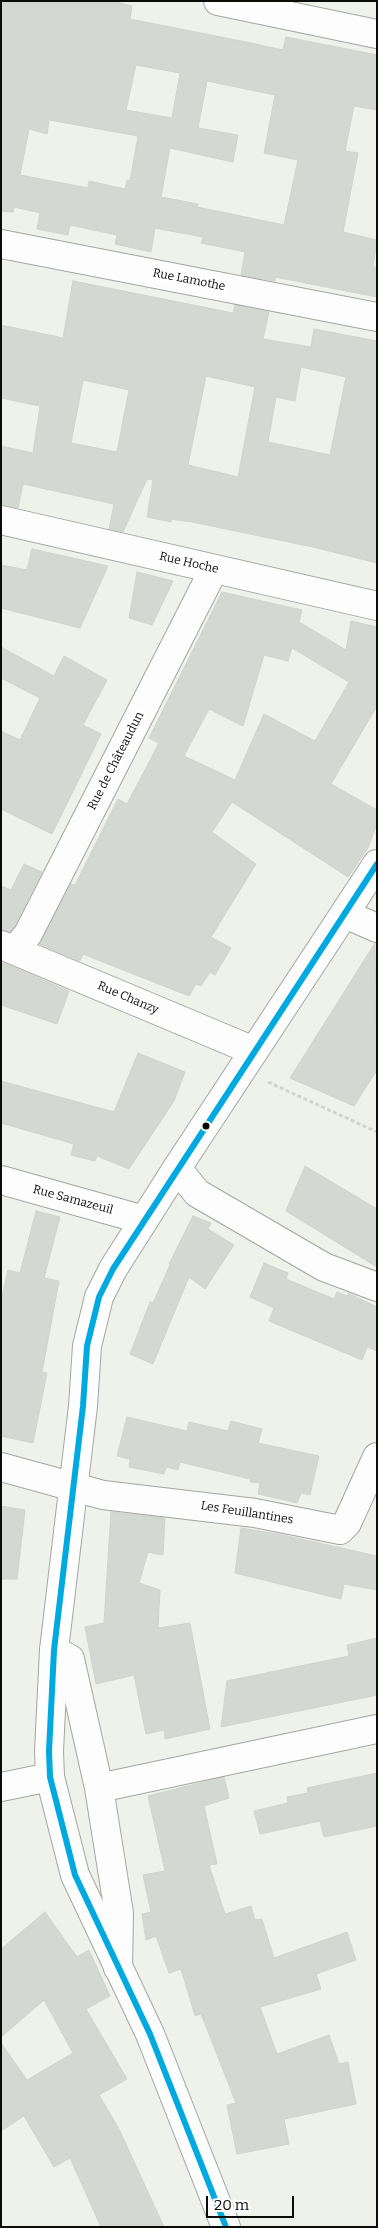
<!DOCTYPE html>
<meta charset="utf-8">
<style>
body{margin:0}
#map{position:relative;width:378px;height:2228px;overflow:hidden;background:#eef2ea;font-family:Bitter,serif}
canvas{display:block}
.frame{position:absolute;inset:0;border:2px solid #0a0c08;pointer-events:none}
.scale{position:absolute;left:206px;top:2196px;width:88px;height:22px;box-sizing:border-box;border:2px solid #0a0c08;border-top:0;padding-left:6px;font-size:15px;line-height:18px;white-space:nowrap;color:#0a0c08;-webkit-text-stroke:4px #fff;paint-order:stroke}
</style>
<div id="map">
<canvas width="378" height="2228"></canvas>
<div class="frame"></div>
<div class="scale">20 m</div>
</div>
<script>
const ctx = document.querySelector('canvas').getContext('2d');
ctx.lineJoin = 'round';
function paint(path, color) {
  ctx.fillStyle = color;
  ctx.fill(path, 'evenodd');
}
function shape(rows) {
  const path = new Path2D();
  for (const r of rows) {
    path.moveTo(r[0], r[1]);
    for (let i = 2; i < r.length; i += 2) path.lineTo(r[i], r[i + 1]);
  }
  return path;
}
function strokePath(path, color, width, dash) {
  ctx.strokeStyle = color;
  ctx.lineWidth = width;
  ctx.lineCap = dash ? 'butt' : 'round';
  ctx.setLineDash(dash || []);
  ctx.stroke(path);
}
function label(font, color, halo, rows, align = 'center') {
  ctx.font = font + ' Bitter,serif';
  ctx.lineWidth = 5;
  ctx.setLineDash([]);
  ctx.textBaseline = 'middle';
  ctx.strokeStyle = halo;
  ctx.fillStyle = color;
  for (const [text, x, y, turn = 0] of rows) {
    ctx.save();
    ctx.translate(x, y);
    ctx.rotate((+turn || 0) * Math.PI / 180);
    ctx.textAlign = isNaN(turn) ? turn : align;
    if (halo) ctx.strokeText(text, 0, 0);
    ctx.fillText(text, 0, 0);
    ctx.restore();
  }
}
const building = shape([
 [1,1,112,1,132,6,130,19,246,42,283,50,286,37,377,55,377,110,354,106,345,151,358,153,343,232,377,240,373,267,377,267,377,297,275,277,275,281,241,275,245,252,201,243,203,237,155,228,151,252,115,244,117,235,70,225,68,235,37,229,40,213,14,207,13,212,1,211,1,1],
 [136,65,180,73,172,118,126,110,136,65],
 [207,81,275,95,264,153,298,160,284,225,197,207,198,204,161,197,170,148,233,162,238,135,198,128,207,81],
 [49,120,138,136,130,181,127,180,125,189,89,181,88,188,20,175,29,129,47,134,49,120],
 [73,281,233,313,235,305,269,312,263,339,311,347,314,329,377,341,377,563,313,547,192,522,171,519,171,522,147,517,153,480,147,479,123,532,109,529,114,504,23,484,18,508,1,505,1,446,33,453,40,406,1,398,1,325,63,338,73,281],
 [301,367,346,377,330,455,268,442,276,397,295,401,301,367],
 [206,376,255,387,238,477,188,465,206,376],
 [83,380,129,390,117,452,71,443,83,380],
 [32,549,108,566,80,628,1,608,1,565,27,570,32,549],
 [137,572,173,581,152,625,129,618,137,572],
 [222,592,302,610,299,622,346,650,351,621,377,627,377,706,331,784,377,810,377,824,368,848,348,877,232,802,212,832,256,864,211,937,231,948,215,975,210,972,201,986,196,984,189,996,83,954,80,961,40,944,71,884,75,885,118,799,127,804,159,743,149,738,222,592],
 [292,648,349,682,315,741,264,714,235,780,184,756,209,709,243,726,264,655,288,661,292,648],
 [1,647,54,676,64,656,107,680,83,725,101,734,52,834,1,809,1,731,20,740,40,698,1,678,1,647],
 [24,864,42,872,15,925,10,932,1,930,1,886,11,890,24,864],
 [375,943,377,1070,354,1106,290,1078,375,943],
 [1,962,69,991,57,1024,1,1005,1,962],
 [138,1053,185,1072,174,1101,129,1169,97,1156,95,1161,71,1155,74,1144,1,1123,1,1081,114,1112,138,1053],
 [305,1166,377,1209,377,1267,286,1211,305,1166],
 [36,1211,60,1217,44,1278,59,1281,42,1372,47,1373,33,1443,1,1436,1,1301,8,1270,20,1273,36,1211],
 [193,1216,211,1223,208,1229,234,1245,205,1289,189,1277,153,1364,130,1354,150,1302,153,1303,170,1265,169,1264,193,1216],
 [264,1263,288,1273,286,1279,334,1299,337,1292,347,1296,348,1293,377,1307,377,1351,367,1347,362,1360,269,1321,274,1308,250,1297,264,1263],
 [127,1417,187,1431,189,1422,228,1431,231,1421,262,1429,258,1443,319,1456,310,1495,301,1493,297,1503,258,1494,260,1483,250,1482,250,1479,180,1462,178,1470,166,1467,164,1474,129,1467,130,1459,117,1456,127,1417],
 [1,1506,25,1510,17,1579,1,1579,1,1506],
 [111,1512,165,1518,163,1555,148,1552,139,1583,160,1590,158,1628,190,1623,210,1729,165,1739,164,1730,146,1734,134,1675,96,1684,85,1627,104,1623,111,1512],
 [241,1528,283,1535,377,1556,377,1590,344,1584,341,1599,235,1573,241,1528],
 [377,1638,377,1695,221,1727,227,1681,349,1656,347,1645,377,1638],
 [377,1773,377,1826,324,1837,320,1821,260,1834,254,1811,288,1803,287,1797,308,1793,307,1788,377,1773],
 [224,1777,229,1798,204,1806,217,1864,209,1865,225,1914,251,1906,255,1920,262,1919,274,1958,347,1932,356,1960,316,1974,321,1989,260,2007,277,2054,329,2035,339,2064,348,2062,356,2104,284,2119,289,2144,237,2154,227,2105,236,2103,201,2014,195,2016,181,1969,169,1973,156,1936,146,1940,142,1914,151,1912,143,1875,165,1871,148,1796,224,1777],
 [45,1912,77,1957,89,1950,110,1996,86,2009,127,2079,99,2095,119,2129,164,2227,101,2227,70,2158,54,2167,24,2116,1,2131,1,2043,27,2080,73,2053,44,2000,1,2037,1,1949,45,1912]
]);
paint(building, '#d4d8d2');
strokePath(building, '#d0d3cd', 1);
const minor = shape([
 [218,1,377,34],
 [1,244,377,317],
 [1,520,377,606],
 [345,914,377,928],
 [1,945,254,1051],
 [15,950,28,934,214,569],
 [177,1168,197,1193,324,1267,377,1287],
 [1,1180,144,1220],
 [1,1467,103,1495,255,1513,340,1530,347,1523,377,1457],
 [54,1650,70,1659,99,1788,119,1913,118,1968],
 [1,1787,50,1777],
 [99,1788,377,1729]
]);
const tertiary = shape([
 [226,2227,150,2034,75,1875,50,1777,49,1751,54,1650,83,1406,87,1346,99,1297,113,1269,177,1168,377,864]
]);
strokePath(minor, '#a3a6a0', 30);
strokePath(tertiary, '#a3a6a0', 30);
strokePath(shape([
 [268,1082,377,1132]
]), '#d3d4d2', 3, [4, 2.5]);
strokePath(minor, '#fcfdfc', 28);
strokePath(tertiary, '#fcfdfc', 28);
strokePath(shape([
 [226,2227,150,2034,75,1875,50,1777,49,1751,54,1650,83,1406,87,1346,99,1297,113,1269,377,864]
]), '#00a9e0', 6);
for (const [x, y, r, color] of [
 [206,1126,4.5,"#0a0c08"]
]) {
  const dot = new Path2D();
  dot.arc(x, y, r, 0, 2 * Math.PI);
  ctx.fillStyle = color;
  ctx.fill(dot);
  strokePath(dot, '#fff', 2);
}
label('12px', '#0a0c08', '#fff', [
 ["Rue Lamothe",189,280,11],
 ["Rue Hoche",189,563,13],
 ["Rue de Châteaudun",116,761,-63],
 ["Rue Chanzy",128,998,23],
 ["Rue Samazeuil",73,1200,15],
 ["Les Feuillantines",247,1513,9]
]);
</script>
